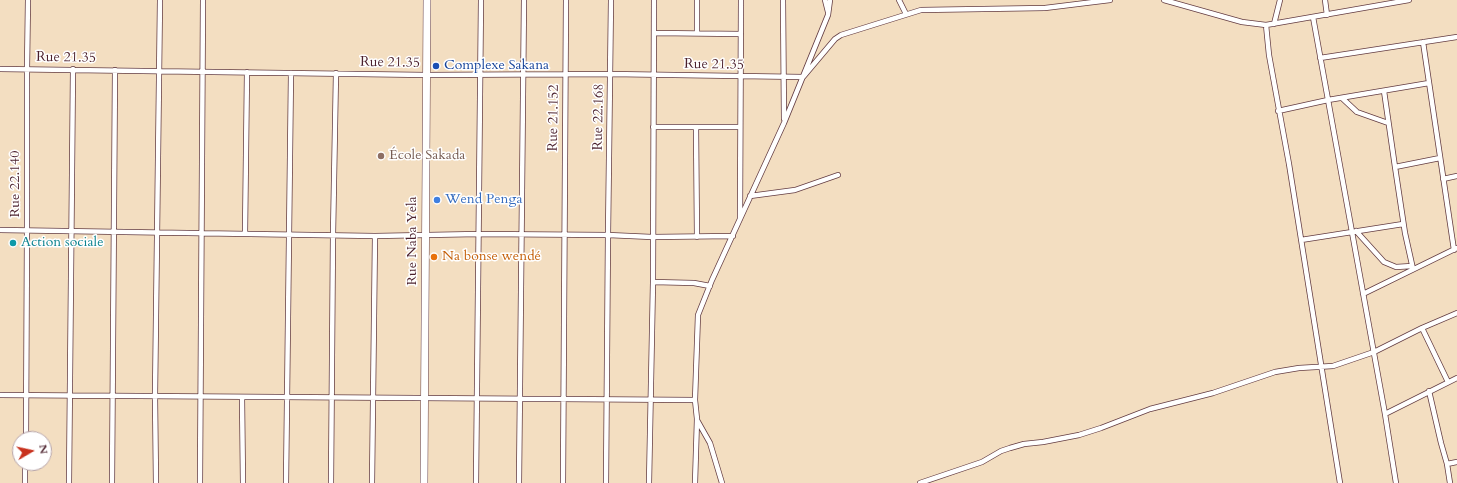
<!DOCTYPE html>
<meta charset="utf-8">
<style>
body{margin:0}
#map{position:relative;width:1457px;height:483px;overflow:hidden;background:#f3dec1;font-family:Cardo,serif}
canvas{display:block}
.north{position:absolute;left:12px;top:431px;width:40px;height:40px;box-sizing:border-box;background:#fff;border:1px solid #b7a5aa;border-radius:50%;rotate:81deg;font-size:11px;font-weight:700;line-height:16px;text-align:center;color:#4a1f2b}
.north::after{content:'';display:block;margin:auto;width:14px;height:18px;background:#c8321e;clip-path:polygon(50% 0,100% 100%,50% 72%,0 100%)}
</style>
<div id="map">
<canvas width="1457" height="483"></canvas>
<div class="north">N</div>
</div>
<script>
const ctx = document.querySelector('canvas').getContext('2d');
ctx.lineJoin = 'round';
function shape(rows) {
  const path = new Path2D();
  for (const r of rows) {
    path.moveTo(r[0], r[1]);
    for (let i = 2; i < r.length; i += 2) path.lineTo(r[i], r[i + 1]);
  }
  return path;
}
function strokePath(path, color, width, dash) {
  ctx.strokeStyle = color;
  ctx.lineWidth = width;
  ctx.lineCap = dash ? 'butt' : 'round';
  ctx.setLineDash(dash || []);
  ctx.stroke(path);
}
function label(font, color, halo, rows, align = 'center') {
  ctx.font = font + ' Cardo,serif';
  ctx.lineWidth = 3;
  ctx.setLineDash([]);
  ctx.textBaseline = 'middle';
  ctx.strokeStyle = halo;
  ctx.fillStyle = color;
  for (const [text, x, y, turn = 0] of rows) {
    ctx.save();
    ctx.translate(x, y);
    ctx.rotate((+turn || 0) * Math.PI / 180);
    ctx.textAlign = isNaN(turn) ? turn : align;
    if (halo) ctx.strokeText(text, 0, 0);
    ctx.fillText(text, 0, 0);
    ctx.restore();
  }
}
const street = shape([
 [783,0,784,119],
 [825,0,828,12],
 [899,0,906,14],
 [1164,0,1242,22,1266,25,1409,0],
 [1325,0,1327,15],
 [1313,17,1385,414,1396,483],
 [1274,24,1280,0],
 [1266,25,1269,55,1289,164,1340,483],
 [697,32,697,0],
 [654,33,741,34],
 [1423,42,1454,250],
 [1320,58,1457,37],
 [0,69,427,75,610,74,803,77,835,39,841,35,921,10,1045,8,1110,0],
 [1384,91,1395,167],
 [1342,98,1357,112,1388,123],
 [1278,111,1328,100,1429,83],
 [653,127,740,127],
 [696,127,697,237],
 [1443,179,1457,176],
 [750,196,795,190,838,175],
 [740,219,741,0],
 [0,230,375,236,479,234,608,235,652,237,733,236],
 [1356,231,1384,262,1396,267,1412,266],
 [245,234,247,72],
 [1301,240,1403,224],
 [1413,269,1405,233,1395,167,1440,158],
 [653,282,694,283,710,286],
 [1363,294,1457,248],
 [1422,328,1448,382],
 [1429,391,1441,443,1447,464,1450,483],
 [0,395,695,400],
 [242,397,243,483],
 [1385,414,1457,378],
 [697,420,710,443,722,483],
 [26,439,27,230,27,69,28,0],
 [1447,464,1457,462],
 [25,483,25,463],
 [69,483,73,69],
 [112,483,115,70],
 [156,483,155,396,160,0],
 [200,483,203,0],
 [286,483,291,73],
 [331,483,333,235,336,73],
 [372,483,375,236],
 [476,483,481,0],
 [519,483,524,0],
 [563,483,566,0],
 [606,483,608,235,611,0],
 [649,483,653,282,654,0],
 [695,483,697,419,695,400,698,315,712,280,784,123,828,15,830,0],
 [920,483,982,462,1001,451,1010,448,1024,444,1043,442,1079,435,1101,428,1150,409,1213,393,1275,372,1299,368,1333,366,1374,352,1422,328,1457,313]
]);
const secondary = shape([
 [424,483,427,0]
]);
strokePath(street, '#633c42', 6);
strokePath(secondary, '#633c42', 8);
strokePath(street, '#fff', 4.5);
strokePath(secondary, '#fff', 7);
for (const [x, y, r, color] of [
 [436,66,4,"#1a4fb4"],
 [381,156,4,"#8d6e63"],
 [437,200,4,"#3f7fe0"],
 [13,243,4,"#0f9aa8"],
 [434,257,4,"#e8710a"]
]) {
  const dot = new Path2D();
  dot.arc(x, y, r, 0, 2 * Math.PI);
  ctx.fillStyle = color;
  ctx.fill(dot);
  strokePath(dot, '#fff', 1.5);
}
label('14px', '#4a1f2b', '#fff', [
 ["Rue 21.35",66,58,1],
 ["Rue 21.35",390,63,1],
 ["Rue 21.35",714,65,1],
 ["Rue 22.168",599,117,-89],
 ["Rue 21.152",554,118,-89],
 ["Rue 22.140",16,184,-90],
 ["Rue Naba Yela",413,241,-90]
]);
label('14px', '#164399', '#fff', [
 ["Complexe Sakana",444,66]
], 'left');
label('14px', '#785e54', '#fff', [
 ["École Sakada",389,156]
], 'left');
label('14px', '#366cbe', '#fff', [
 ["Wend Penga",445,200]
], 'left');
label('14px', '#0d838f', '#fff', [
 ["Action sociale",21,243]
], 'left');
label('14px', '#c56008', '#fff', [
 ["Na bonse wendé",442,257]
], 'left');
</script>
